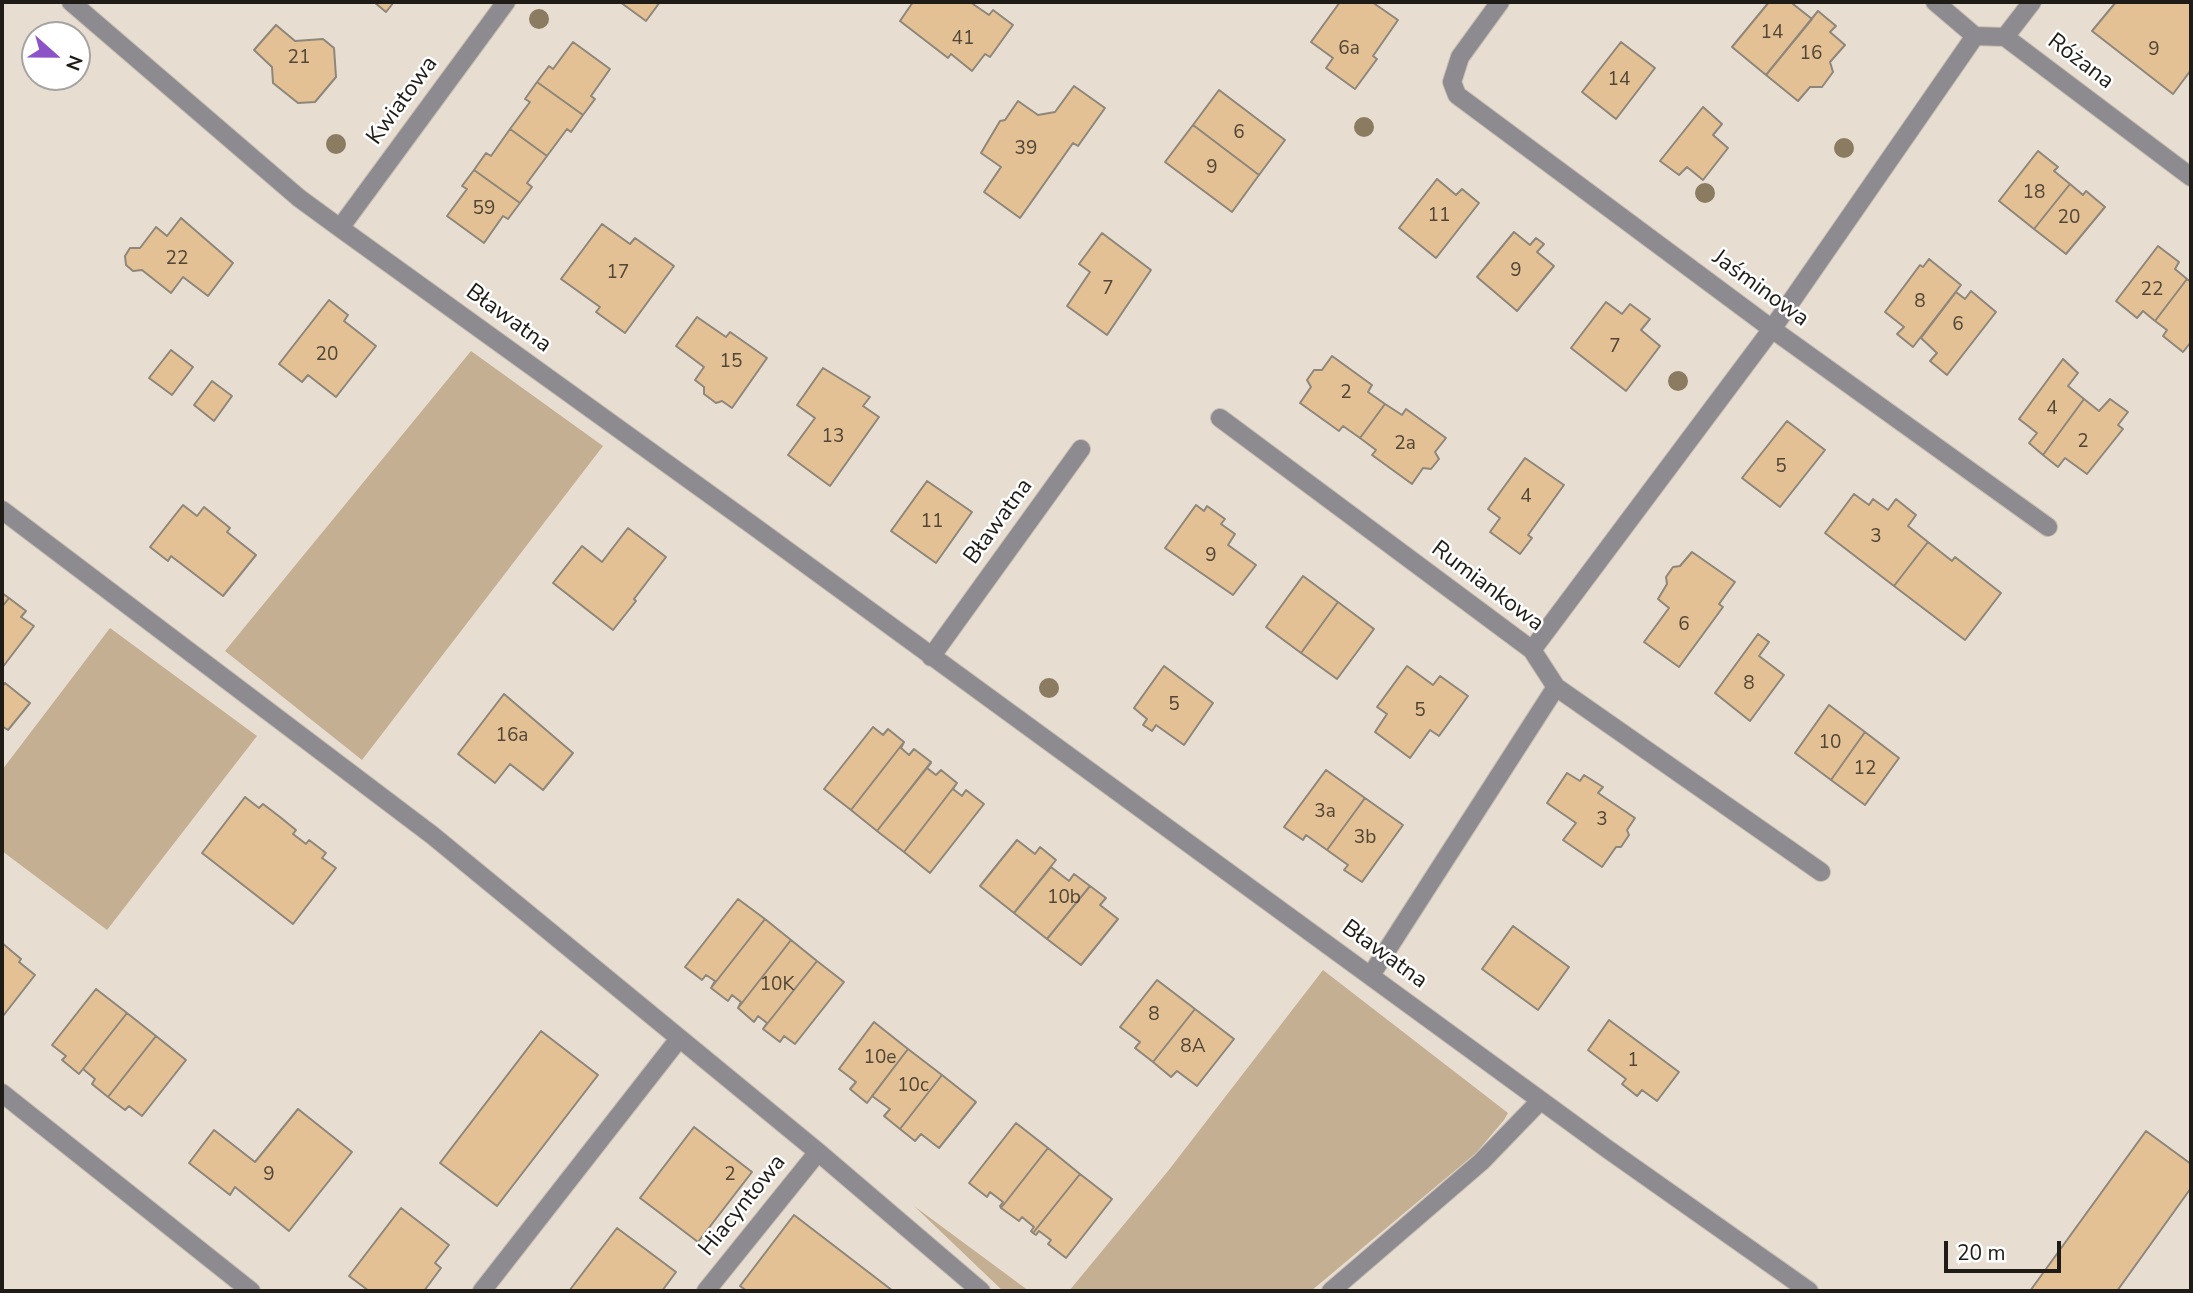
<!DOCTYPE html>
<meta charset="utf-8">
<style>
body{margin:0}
#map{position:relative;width:2193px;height:1293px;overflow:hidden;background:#e7ded1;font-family:"Nunito Sans",sans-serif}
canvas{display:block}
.frame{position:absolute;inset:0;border:4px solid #1f1c17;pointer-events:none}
.north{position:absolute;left:21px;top:21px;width:70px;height:70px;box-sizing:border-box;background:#fff;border:2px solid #a5a4a2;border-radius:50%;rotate:111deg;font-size:19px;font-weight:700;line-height:28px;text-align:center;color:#1f1c17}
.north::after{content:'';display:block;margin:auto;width:24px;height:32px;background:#8c52c8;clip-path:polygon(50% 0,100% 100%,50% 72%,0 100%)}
.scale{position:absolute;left:1944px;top:1241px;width:117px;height:32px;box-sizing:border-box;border:4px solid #1f1c17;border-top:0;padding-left:9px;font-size:21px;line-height:24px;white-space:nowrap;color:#1f1c17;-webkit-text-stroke:5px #fff;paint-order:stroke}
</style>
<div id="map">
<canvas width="2193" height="1293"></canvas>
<div class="frame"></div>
<div class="north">N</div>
<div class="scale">20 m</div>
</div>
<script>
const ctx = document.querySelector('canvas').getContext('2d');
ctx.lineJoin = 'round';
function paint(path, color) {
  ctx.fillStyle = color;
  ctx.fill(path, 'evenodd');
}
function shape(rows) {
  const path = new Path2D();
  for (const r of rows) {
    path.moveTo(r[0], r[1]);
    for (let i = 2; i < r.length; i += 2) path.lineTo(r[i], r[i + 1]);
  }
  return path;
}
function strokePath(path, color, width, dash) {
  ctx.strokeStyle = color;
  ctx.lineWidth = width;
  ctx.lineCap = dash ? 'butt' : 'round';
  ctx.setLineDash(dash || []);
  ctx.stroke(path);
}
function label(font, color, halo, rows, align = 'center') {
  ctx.font = font + ' "Nunito Sans",sans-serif';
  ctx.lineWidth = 5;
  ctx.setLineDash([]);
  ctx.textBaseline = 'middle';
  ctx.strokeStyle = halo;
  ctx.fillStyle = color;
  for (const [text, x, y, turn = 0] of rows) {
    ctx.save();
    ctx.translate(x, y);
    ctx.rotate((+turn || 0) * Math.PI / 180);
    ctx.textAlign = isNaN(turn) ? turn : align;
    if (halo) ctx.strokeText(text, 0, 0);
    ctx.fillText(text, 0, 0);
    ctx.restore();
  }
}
paint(shape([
 [471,351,603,446,362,760,225,651],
 [110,628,257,736,107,930,2,851,2,770],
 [1323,970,1508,1113,1504,1120,1476,1153,1311,1291,1069,1291,1168,1171],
 [914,1206,1029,1291,1003,1291]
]), '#c4af92');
const building = shape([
 [374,2,394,2,386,12,374,2],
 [620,2,660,2,646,21,620,2],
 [913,2,970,2,989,15,993,10,1013,25,990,57,985,54,972,71,951,54,948,58,900,21,913,2],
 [1340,2,1372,2,1398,20,1373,56,1377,59,1355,89,1326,68,1333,58,1311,42,1340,2],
 [1769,2,1794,2,1793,4,1812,19,1766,75,1732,47,1769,2],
 [2116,2,2191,2,2191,70,2173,94,2092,31,2116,2],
 [1818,11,1836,26,1830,32,1845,45,1830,62,1833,72,1822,87,1810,87,1798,101,1766,75,1818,11],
 [276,25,295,41,323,39,334,48,336,77,315,102,298,103,273,83,272,67,254,50,276,25],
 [573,42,610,69,591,96,595,99,583,115,537,82,549,66,553,69,573,42],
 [1621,42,1655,68,1616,119,1582,92,1621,42],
 [537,82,583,115,571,132,567,129,547,156,510,129,530,102,525,99,537,82],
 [1074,86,1105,108,1078,146,1073,143,1020,218,984,192,1001,167,981,153,1000,121,1005,120,1018,101,1038,115,1055,112,1074,86],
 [1219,90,1285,140,1259,175,1193,125,1219,90],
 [1703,107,1722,124,1713,135,1728,148,1703,180,1687,167,1679,175,1660,161,1703,107],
 [1193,125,1259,175,1232,212,1165,162,1193,125],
 [510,129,547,156,527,183,532,187,520,203,474,170,486,153,491,156,510,129],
 [2038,151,2058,167,2054,171,2070,184,2034,229,1999,201,2038,151],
 [474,170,520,203,508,219,503,216,484,243,447,216,467,189,462,186,474,170],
 [1437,179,1456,195,1462,189,1479,203,1436,258,1399,228,1437,179],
 [2070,184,2083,195,2086,191,2105,207,2066,254,2034,229,2070,184],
 [181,218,233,263,208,296,183,277,171,293,142,270,133,271,126,265,125,256,130,248,140,248,156,227,167,236,181,218],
 [602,224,630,244,635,238,674,266,625,333,596,312,600,307,561,279,602,224],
 [1514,232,1530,245,1536,238,1544,244,1537,252,1554,266,1517,311,1477,277,1514,232],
 [1102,233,1151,270,1107,335,1067,306,1090,272,1079,264,1102,233],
 [2158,246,2179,262,2175,269,2187,279,2155,321,2143,311,2137,318,2116,301,2158,246],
 [1929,259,1961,285,1913,347,1897,334,1904,327,1885,312,1920,265,1923,267,1929,259],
 [2187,279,2191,282,2191,342,2183,352,2163,336,2167,330,2155,321,2187,279],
 [1971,291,1996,312,1947,375,1930,361,1937,353,1921,338,1956,292,1965,299,1971,291],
 [329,300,348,315,344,321,376,346,336,397,308,375,302,382,279,364,329,300],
 [1606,302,1622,314,1630,304,1650,319,1641,330,1660,346,1626,391,1571,348,1606,302],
 [697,317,726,337,730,332,767,358,732,408,722,401,716,403,704,394,704,387,695,380,704,367,676,346,697,317],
 [171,350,193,367,172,395,149,378,171,350],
 [1332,356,1372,385,1368,392,1385,404,1360,438,1343,426,1339,431,1300,403,1311,387,1307,380,1314,370,1322,370,1332,356],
 [2063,359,2078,373,2068,386,2084,399,2043,455,2029,443,2037,433,2019,419,2063,359],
 [823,368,870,397,863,406,879,417,830,486,788,455,815,418,797,405,823,368],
 [212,381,232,396,214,421,194,405,212,381],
 [2084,399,2099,411,2110,399,2128,412,2118,425,2123,429,2087,474,2065,458,2058,467,2043,455,2084,399],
 [1385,404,1402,415,1406,409,1446,438,1435,452,1439,459,1431,469,1423,468,1412,484,1372,455,1376,450,1360,438,1385,404],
 [1787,421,1825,450,1780,507,1742,478,1787,421],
 [1525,458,1564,485,1528,535,1532,538,1520,554,1490,532,1500,518,1488,509,1525,458],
 [927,481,972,512,936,563,891,531,927,481],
 [1854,494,1869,505,1873,499,1888,510,1896,499,1916,515,1908,526,1928,542,1894,586,1825,533,1854,494],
 [183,505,197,516,204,507,230,528,227,532,256,555,223,596,171,556,168,561,150,547,183,505],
 [1196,505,1204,511,1207,506,1225,519,1221,524,1235,534,1228,545,1256,565,1233,595,1165,548,1196,505],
 [628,528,666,557,634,599,636,601,613,630,553,583,582,546,602,562,628,528],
 [1928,542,1952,561,1955,557,2001,593,1965,640,1894,586,1928,542],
 [1692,552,1735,582,1719,604,1723,607,1679,667,1644,642,1669,608,1658,599,1667,584,1666,577,1673,567,1680,566,1692,552],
 [1303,576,1338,602,1301,653,1266,627,1303,576],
 [2,593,9,598,2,607,2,593],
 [9,598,26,611,21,617,34,626,2,668,2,607,9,598],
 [1338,602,1374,629,1337,679,1301,653,1338,602],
 [1758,634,1769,642,1759,656,1784,675,1750,721,1715,693,1758,634],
 [1164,666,1213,703,1184,745,1156,725,1152,731,1143,725,1147,719,1134,708,1164,666],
 [1407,666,1433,685,1440,676,1468,696,1439,736,1430,730,1410,758,1375,732,1387,714,1377,707,1407,666],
 [5,683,30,703,8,730,2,726,2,687,5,683],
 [504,694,573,753,543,790,510,764,495,783,458,754,504,694],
 [1829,705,1865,732,1831,780,1795,753,1829,705],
 [873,727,883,735,888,729,904,742,851,810,824,789,873,727],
 [1865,732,1899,758,1865,805,1831,780,1865,732],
 [904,742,901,748,909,755,914,749,931,762,877,831,851,810,904,742],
 [931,763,927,768,936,775,941,770,957,783,904,852,877,831,931,763],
 [1326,770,1365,798,1327,850,1306,835,1303,840,1284,827,1326,770],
 [1567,773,1580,781,1584,775,1603,787,1598,793,1635,818,1627,830,1629,835,1621,847,1616,847,1602,867,1563,840,1576,823,1547,803,1567,773],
 [957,783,953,789,962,796,966,790,984,804,930,873,904,852,957,783],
 [245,797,259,808,263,804,280,817,296,830,293,834,306,844,309,840,326,853,322,858,336,868,293,924,202,853,245,797],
 [1365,798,1403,825,1362,882,1344,870,1348,865,1327,850,1365,798],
 [1017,840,1035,854,1040,847,1056,860,1014,913,980,886,1017,840],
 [1051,867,1069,881,1074,874,1090,886,1047,939,1014,913,1051,867],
 [1090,886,1106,898,1100,905,1118,919,1081,965,1047,939,1090,886],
 [738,899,765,919,711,988,715,981,706,975,702,980,685,967,738,899],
 [765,919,791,940,738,1008,741,1002,732,995,728,1001,711,988,765,919],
 [1513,926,1569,967,1538,1010,1482,969,1513,926],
 [791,940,817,961,763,1029,767,1023,758,1016,754,1022,738,1008,791,940],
 [2,943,21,959,19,962,35,975,3,1016,2,943],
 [817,961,844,982,795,1044,784,1036,780,1042,763,1029,817,961],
 [1157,980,1195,1009,1153,1062,1135,1048,1140,1042,1120,1027,1157,980],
 [96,989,127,1013,79,1074,62,1060,66,1056,52,1045,96,989],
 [1195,1009,1234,1039,1197,1086,1177,1071,1171,1077,1153,1062,1195,1009],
 [127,1013,156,1036,108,1097,92,1084,95,1079,83,1069,127,1013],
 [1609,1020,1679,1072,1657,1101,1642,1090,1637,1096,1622,1084,1626,1079,1588,1050,1609,1020],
 [874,1022,908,1049,867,1103,850,1089,856,1082,839,1069,874,1022],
 [541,1031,598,1075,497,1206,440,1163,541,1031],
 [156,1036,186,1060,142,1116,129,1106,125,1110,108,1097,156,1036],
 [908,1049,942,1075,900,1129,884,1116,890,1109,872,1096,908,1049],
 [942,1075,976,1102,939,1148,921,1134,915,1141,900,1129,942,1075],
 [298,1109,352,1152,289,1231,235,1187,230,1195,189,1163,214,1130,255,1162,298,1109],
 [1016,1123,1048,1148,1001,1208,1000,1206,1003,1202,990,1192,987,1197,969,1183,1016,1123],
 [694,1127,752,1172,698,1242,640,1198,694,1127],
 [2146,1131,2191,1164,2191,1188,2117,1291,2030,1291,2146,1131],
 [1048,1148,1080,1174,1033,1233,1031,1231,1034,1227,1022,1217,1019,1221,1001,1208,1048,1148],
 [1080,1174,1112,1199,1066,1258,1048,1244,1051,1240,1039,1231,1036,1235,1033,1233,1080,1174],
 [401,1208,449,1245,435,1263,441,1268,424,1291,369,1291,349,1276,401,1208],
 [794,1215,893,1291,747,1291,740,1286,794,1215],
 [617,1228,676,1272,662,1291,569,1291,617,1228]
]);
paint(building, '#e3c194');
strokePath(building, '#8e867a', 2);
const service = shape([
 [482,1291,678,1040]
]);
const minor = shape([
 [71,2,299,198,340,228,755,527,1606,1148,1809,1291],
 [1500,2,1460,57,1452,82,1457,95,1772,329,2048,527],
 [1935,2,1975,36,2005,37,2191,177],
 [2005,37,2032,2],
 [340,228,506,2],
 [1220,418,1532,650,1556,687,1821,872],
 [2,510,432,835,818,1152,981,1291],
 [1532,650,1772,329,1975,36],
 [931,657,1081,449],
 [1371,975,1556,687],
 [2,1093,251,1291],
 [706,1291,818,1152],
 [1331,1291,1481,1162,1540,1101]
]);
strokePath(service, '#c3bbb0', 20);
strokePath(minor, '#c3bbb0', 20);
strokePath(service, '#8d8a90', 18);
strokePath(minor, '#8d8a90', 18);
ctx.fillStyle = '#8b7b60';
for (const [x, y] of [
 [539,19],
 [1364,127],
 [336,144],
 [1844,148],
 [1705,193],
 [1678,381],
 [1049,688]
]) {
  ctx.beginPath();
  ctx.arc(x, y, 10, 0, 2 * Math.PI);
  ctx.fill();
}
label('19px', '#504536', null, [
 ["14",1772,33],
 ["41",963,39],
 ["6a",1349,49],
 ["9",2154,50],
 ["16",1811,54],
 ["21",299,58],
 ["14",1619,80],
 ["6",1239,133],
 ["39",1026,149],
 ["9",1212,168],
 ["18",2034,193],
 ["59",484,209],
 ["11",1439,216],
 ["20",2069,218],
 ["22",177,259],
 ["9",1516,271],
 ["17",618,273],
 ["7",1108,289],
 ["22",2152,290],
 ["8",1920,302],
 ["6",1958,325],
 ["7",1615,347],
 ["20",327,355],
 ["15",731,362],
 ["2",1346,393],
 ["4",2052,409],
 ["13",833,437],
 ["2",2083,442],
 ["2a",1405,444],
 ["5",1781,467],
 ["4",1526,497],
 ["11",932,522],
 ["3",1876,537],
 ["9",1211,556],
 ["6",1684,625],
 ["8",1749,684],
 ["5",1174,705],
 ["5",1420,711],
 ["16a",512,736],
 ["10",1830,743],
 ["12",1865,769],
 ["3a",1325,812],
 ["3",1602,820],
 ["3b",1365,838],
 ["10b",1064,898],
 ["10K",777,985],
 ["8",1154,1015],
 ["8A",1193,1047],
 ["10e",880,1058],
 ["1",1633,1061],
 ["10c",913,1086],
 ["9",269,1175],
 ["2",730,1175]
]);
label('23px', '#1f1c17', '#fff', [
 ["Różana",2080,62,37],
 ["Kwiatowa",403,101,-54],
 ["Jaśminowa",1760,289,36],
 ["Bławatna",508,319,36],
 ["Bławatna",999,522,-54],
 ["Rumiankowa",1487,587,37],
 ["Bławatna",1384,955,36],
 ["Hiacyntowa",743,1206,-51]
]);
</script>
